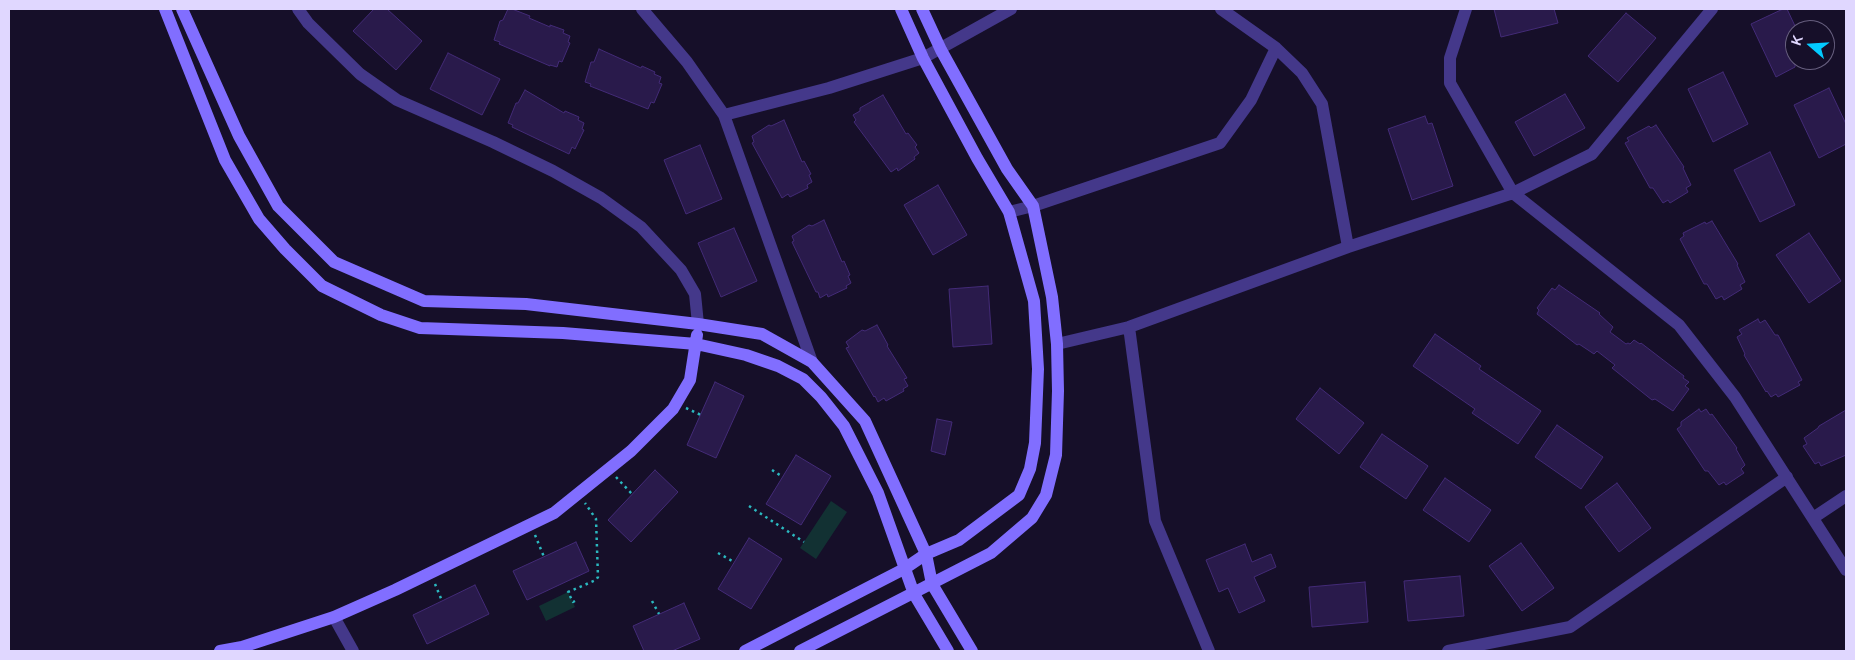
<!DOCTYPE html>
<style>
body{margin:0}
#map{position:relative;width:1855px;height:660px;overflow:hidden;background:#160f29;font-family:Raleway,sans-serif}
canvas{display:block}
.frame{position:absolute;inset:0;border:10px solid #e0d7ff;pointer-events:none}
.north{position:absolute;left:1785px;top:20px;width:50px;height:50px;box-sizing:border-box;background:#160f29;border:1px solid #675f7f;border-radius:50%;rotate:289deg;font-size:14px;font-weight:700;line-height:20px;text-align:center;color:#e0d7ff}
.north::after{content:'';display:block;margin:auto;width:18px;height:22px;background:#03caff;clip-path:polygon(50% 0,100% 100%,50% 72%,0 100%)}
</style>
<div id="map">
<canvas width="1855" height="660"></canvas>
<div class="frame"></div>
<div class="north">K</div>
</div>
<script>
const ctx = document.querySelector('canvas').getContext('2d');
ctx.lineJoin = 'round';
function paint(path, color) {
  ctx.fillStyle = color;
  ctx.fill(path, 'evenodd');
}
function shape(rows) {
  const path = new Path2D();
  for (const r of rows) {
    path.moveTo(r[0], r[1]);
    for (let i = 2; i < r.length; i += 2) path.lineTo(r[i], r[i + 1]);
  }
  return path;
}
function strokePath(path, color, width, dash) {
  ctx.strokeStyle = color;
  ctx.lineWidth = width;
  ctx.lineCap = dash ? 'butt' : 'round';
  ctx.setLineDash(dash || []);
  ctx.stroke(path);
}
paint(shape([
 [831,501,847,512,816,559,800,548],
 [568,592,575,607,546,621,539,606]
]), '#123133');
const building = shape([
 [374,9,387,9,422,41,396,70,353,31,374,9],
 [508,9,512,9,530,16,529,18,550,27,550,25,564,30,563,33,570,36,568,42,570,43,562,62,559,61,557,67,550,65,550,66,499,44,500,42,494,40,500,21,503,20,508,9],
 [1494,9,1554,9,1558,23,1501,37,1494,9],
 [1783,9,1787,9,1795,26,1795,67,1776,77,1751,24,1783,9],
 [1626,13,1656,38,1618,82,1588,56,1626,13],
 [599,49,641,68,642,66,655,72,654,74,661,77,659,83,662,84,654,103,651,102,648,109,590,86,591,84,585,82,591,62,594,62,599,49],
 [448,53,500,79,482,115,430,89,448,53],
 [1723,72,1748,124,1713,142,1688,89,1723,72],
 [1829,88,1846,124,1846,144,1819,158,1794,105,1829,88],
 [525,90,564,113,565,111,579,117,578,120,584,123,582,129,584,130,575,149,572,147,569,154,512,127,513,125,508,123,516,103,518,103,525,90],
 [1565,94,1585,128,1534,156,1515,122,1565,94],
 [883,95,906,134,908,133,917,145,915,147,919,153,914,157,915,159,898,171,897,168,891,172,854,122,856,120,853,115,860,111,860,108,883,95],
 [1425,116,1428,124,1432,123,1453,186,1412,200,1388,129,1425,116],
 [784,120,802,162,804,161,811,174,809,175,812,182,807,185,808,188,790,197,788,194,782,198,752,143,754,142,752,136,769,125,771,126,784,120],
 [1656,125,1684,167,1683,168,1691,185,1686,188,1688,192,1670,203,1668,200,1663,203,1653,188,1650,188,1625,143,1629,141,1627,138,1649,126,1651,128,1656,125],
 [700,145,722,199,686,214,664,160,700,145],
 [1770,152,1795,205,1760,222,1734,170,1770,152],
 [938,185,967,235,933,255,904,205,938,185],
 [824,220,842,262,844,261,850,275,848,276,851,283,846,286,847,288,828,297,827,294,820,298,818,292,816,292,792,242,794,241,792,236,809,225,812,226,824,220],
 [1712,221,1738,264,1737,265,1745,282,1740,285,1742,289,1724,300,1722,296,1716,299,1707,284,1704,284,1680,239,1684,236,1683,233,1705,222,1706,224,1712,221],
 [734,228,757,281,721,297,698,243,734,228],
 [1809,233,1841,281,1809,303,1776,255,1809,233],
 [1559,285,1600,313,1599,314,1613,327,1610,332,1626,344,1628,343,1630,344,1634,340,1640,344,1641,343,1684,376,1683,378,1689,382,1685,386,1689,389,1673,411,1655,399,1652,400,1612,368,1615,365,1597,351,1594,354,1579,344,1577,345,1537,314,1539,310,1537,308,1552,288,1555,290,1559,285],
 [988,286,992,344,953,347,949,289,988,286],
 [1758,319,1760,323,1765,320,1775,335,1778,335,1802,380,1798,382,1800,385,1778,397,1776,394,1771,397,1767,391,1766,392,1744,355,1745,354,1737,337,1742,334,1739,330,1758,319],
 [877,325,888,345,887,346,907,378,904,379,908,386,903,389,904,391,886,401,884,398,878,402,875,396,874,397,846,348,849,347,846,342,862,330,865,331,877,325],
 [1435,334,1481,366,1479,369,1541,411,1518,444,1472,413,1475,409,1413,366,1435,334],
 [715,382,744,396,716,458,687,445,715,382],
 [1320,388,1364,423,1339,454,1296,419,1320,388],
 [1699,409,1701,412,1706,409,1710,415,1712,414,1737,448,1736,449,1745,465,1741,469,1744,473,1726,485,1724,482,1719,485,1708,471,1705,471,1677,429,1681,426,1681,422,1699,409],
 [1846,410,1846,455,1821,466,1819,462,1815,464,1803,446,1807,444,1804,438,1818,428,1819,426,1846,410],
 [937,419,952,422,945,455,931,451,937,419],
 [1557,425,1603,457,1581,489,1535,457,1557,425],
 [1382,434,1428,466,1406,499,1360,467,1382,434],
 [796,455,831,476,801,525,766,504,796,455],
 [655,470,678,492,631,542,608,520,655,470],
 [1445,478,1491,510,1469,542,1423,510,1445,478],
 [1617,483,1651,528,1619,552,1585,507,1617,483],
 [749,538,782,559,751,609,718,589,749,538],
 [576,542,589,571,527,600,513,571,576,542],
 [1521,543,1554,588,1522,611,1489,566,1521,543],
 [1245,544,1252,562,1271,554,1276,567,1254,577,1265,601,1239,613,1228,588,1219,592,1206,560,1245,544],
 [1460,576,1464,616,1408,621,1404,581,1460,576],
 [1365,582,1368,622,1312,627,1309,587,1365,582],
 [475,585,489,614,427,644,413,615,475,585],
 [684,603,700,639,672,651,644,651,633,626,684,603]
]);
paint(building, '#291a4b');
strokePath(building, '#432b77', 1);
strokePath(shape([
 [686,408,701,415],
 [772,470,783,477],
 [616,477,632,494],
 [749,506,804,542],
 [535,535,544,557],
 [718,553,734,562],
 [435,584,442,601],
 [575,601,573,602,568,592,596,580,598,577,596,519,585,503],
 [652,601,659,614]
]), '#2bb8bf', 2.5, [2.5, 4]);
strokePath(shape([
 [298,9,308,23,360,74,397,100,493,142,553,171,601,198,641,227,681,270,695,294,698,324],
 [642,9,687,62,724,115,812,362],
 [1221,9,1276,48,1302,73,1322,104,1348,247],
 [1466,9,1450,58,1450,83,1513,193,1679,325,1735,397,1846,570],
 [724,115,829,88,923,58,1011,9],
 [1009,212,1033,206,1220,143,1251,100,1276,48],
 [1129,327,1155,521,1209,651],
 [1057,344,1129,327,1348,247,1513,193,1592,154,1712,9],
 [1813,518,1846,496],
 [334,617,353,651],
 [1448,651,1570,627,1787,477]
]), '#44388a', 12);
strokePath(shape([
 [165,9,225,160,259,219,285,249,322,286,381,315,420,328,563,333,696,344,746,355,778,366,803,379,821,397,844,426,878,493,914,594,948,651],
 [182,9,239,136,278,206,334,262,424,301,526,304,698,324,762,334,812,362,865,421,926,554,932,584,972,651],
 [220,651,242,647,334,617,395,590,554,513,631,451,673,409,690,380,697,335],
 [745,651,904,569,926,554,959,540,1019,495,1030,469,1035,443,1038,369,1034,301,1009,212,977,158,923,58,901,9],
 [800,651,991,553,1032,518,1046,495,1056,455,1058,391,1057,344,1052,297,1033,206,1007,169,941,50,922,9]
]), '#816eff', 12);
</script>
